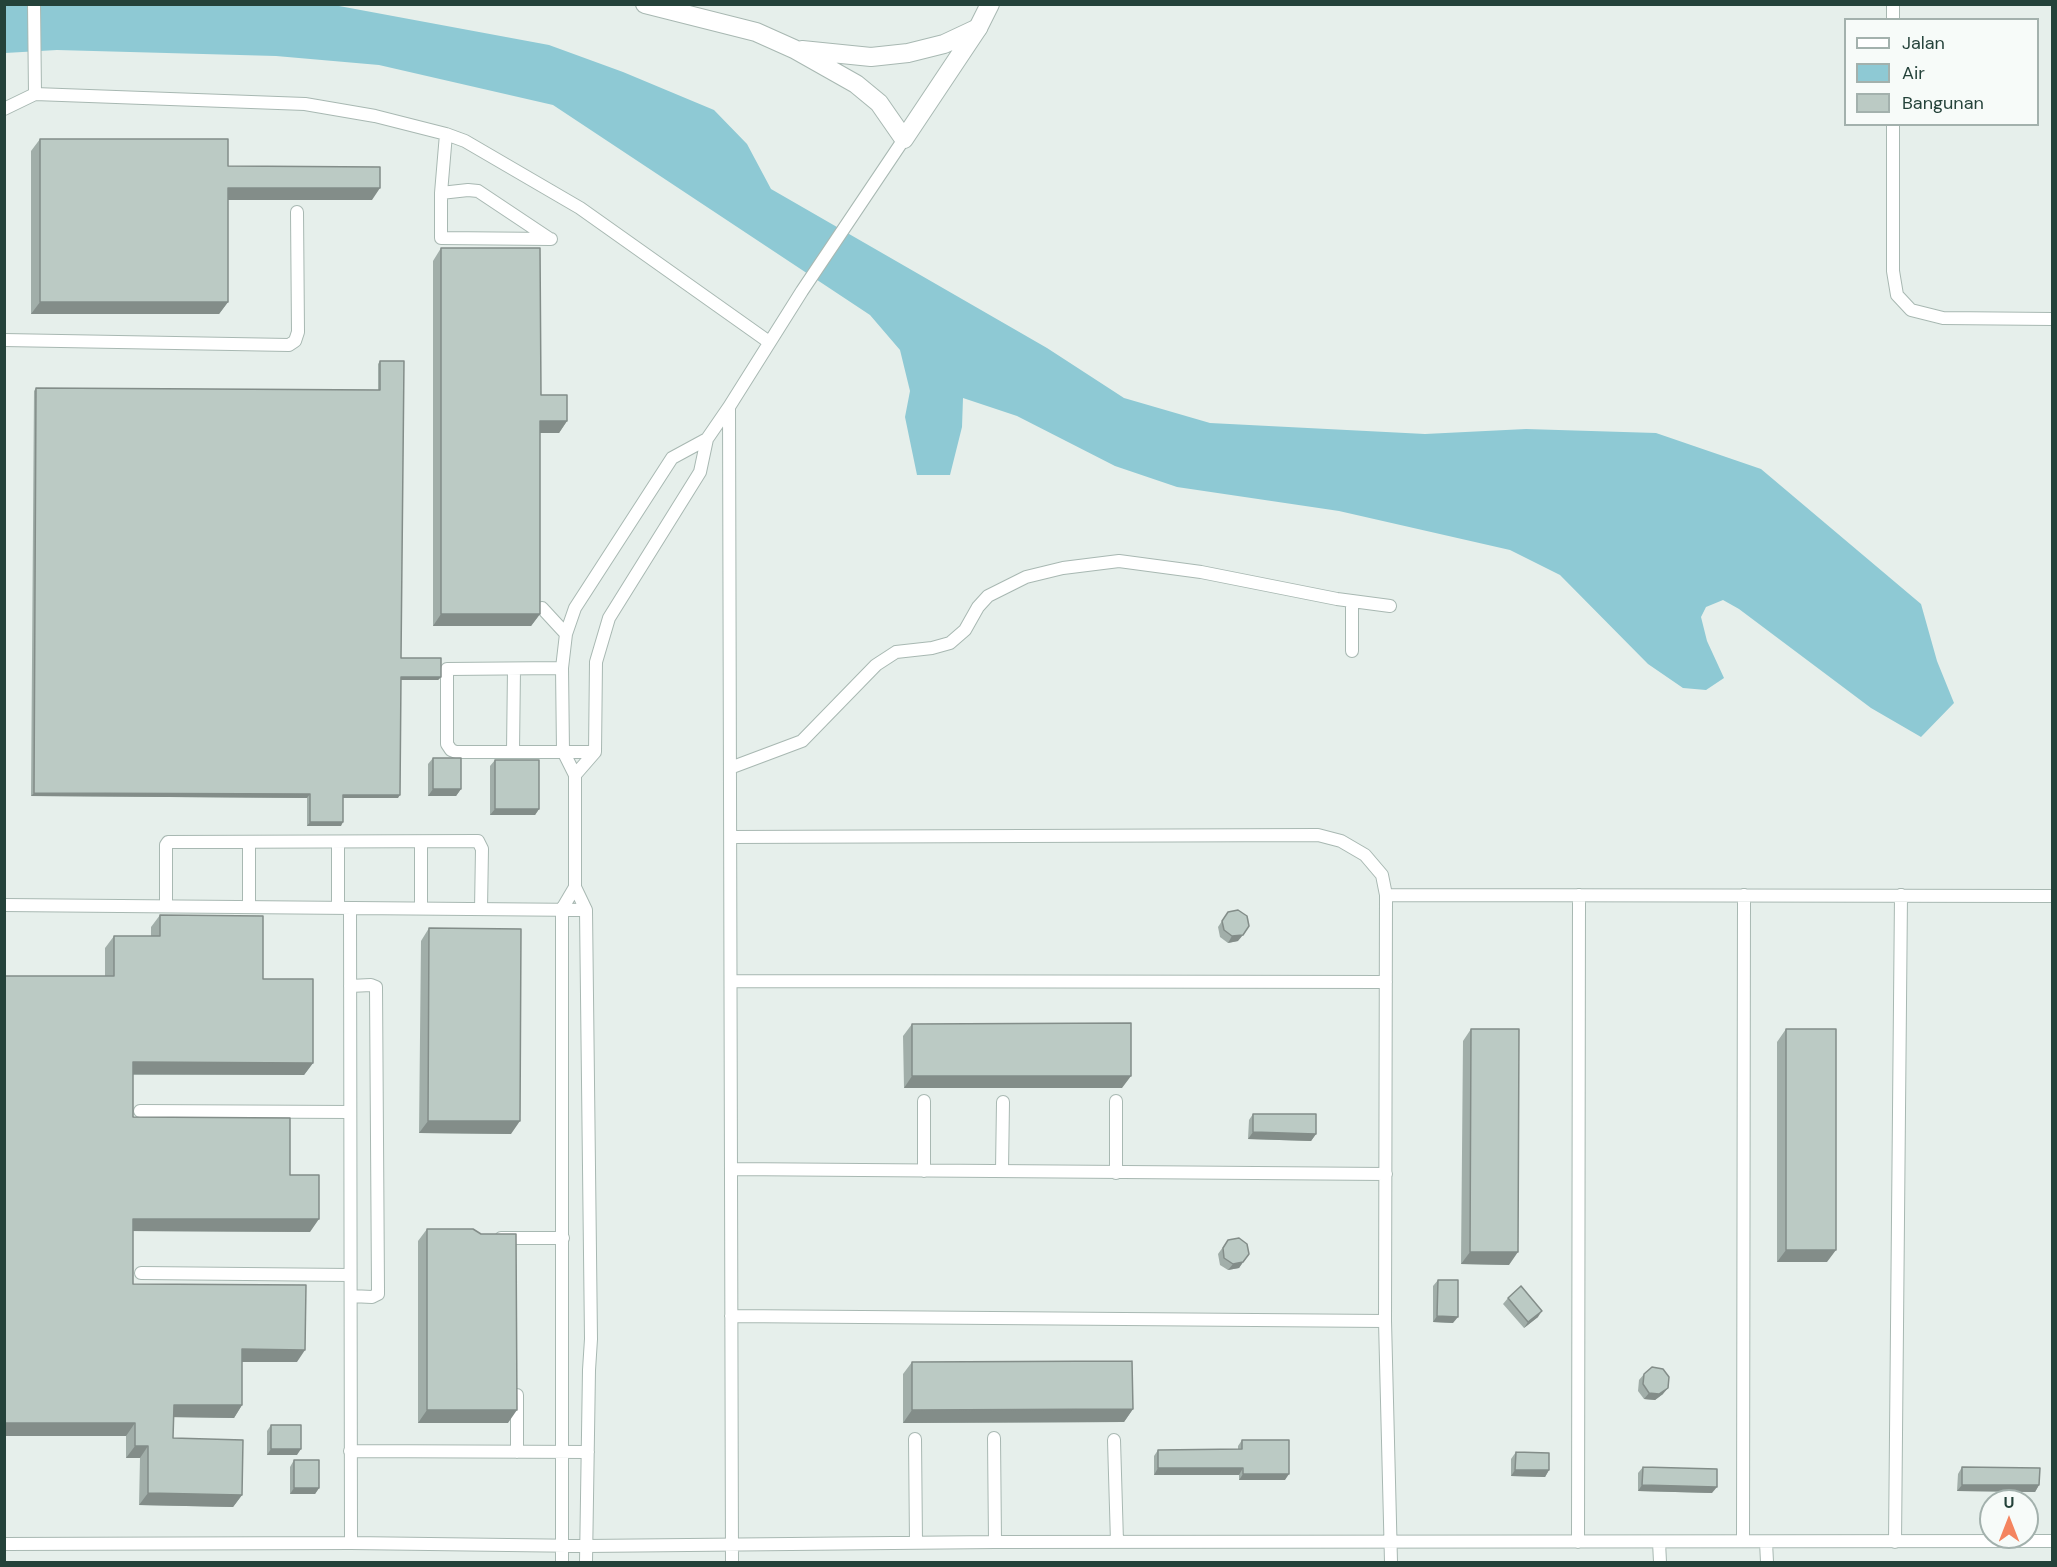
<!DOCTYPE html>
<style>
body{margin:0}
#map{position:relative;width:2057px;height:1567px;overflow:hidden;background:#e6efeb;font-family:"DM Sans",sans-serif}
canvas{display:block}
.frame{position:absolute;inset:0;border:6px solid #24423a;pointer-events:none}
.legend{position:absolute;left:1844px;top:18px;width:195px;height:108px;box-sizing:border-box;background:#f7fbf9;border:2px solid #a3b1ad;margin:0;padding:8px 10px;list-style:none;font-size:18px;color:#24423a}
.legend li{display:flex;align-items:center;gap:12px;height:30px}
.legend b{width:30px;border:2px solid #a3b1ad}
.north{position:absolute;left:1979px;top:1489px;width:60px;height:60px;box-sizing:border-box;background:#f7fbf9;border:2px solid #a3b1ad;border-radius:50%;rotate:0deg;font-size:16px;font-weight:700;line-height:24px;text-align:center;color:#24423a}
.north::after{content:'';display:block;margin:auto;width:21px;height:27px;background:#f4845f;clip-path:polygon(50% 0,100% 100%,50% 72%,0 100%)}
</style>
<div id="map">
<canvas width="2057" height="1567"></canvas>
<div class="frame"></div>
<ul class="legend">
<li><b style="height:8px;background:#fff"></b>Jalan</li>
<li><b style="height:16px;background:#8ec9d4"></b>Air</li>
<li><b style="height:16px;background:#bbcac4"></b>Bangunan</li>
</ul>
<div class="north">U</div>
</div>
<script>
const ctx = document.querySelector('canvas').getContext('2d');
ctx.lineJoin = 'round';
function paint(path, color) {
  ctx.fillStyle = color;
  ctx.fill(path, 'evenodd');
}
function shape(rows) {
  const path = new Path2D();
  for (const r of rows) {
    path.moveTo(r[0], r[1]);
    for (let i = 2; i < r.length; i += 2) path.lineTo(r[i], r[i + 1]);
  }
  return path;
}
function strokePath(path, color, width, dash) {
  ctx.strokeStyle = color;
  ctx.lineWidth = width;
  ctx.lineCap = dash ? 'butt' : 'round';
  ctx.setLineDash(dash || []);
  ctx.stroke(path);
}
paint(shape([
 [5,4,339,6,549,45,623,72,714,110,747,144,771,189,1047,348,1124,398,1210,423,1425,434,1526,429,1656,433,1761,469,1921,604,1937,661,1954,703,1921,737,1871,708,1739,609,1723,600,1706,607,1701,617,1707,641,1724,678,1706,690,1683,688,1648,664,1560,575,1510,550,1339,511,1177,487,1115,466,1017,416,963,398,962,427,950,475,917,475,905,417,910,391,900,350,870,315,553,105,379,65,276,56,57,50,5,53]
]), '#8ec9d4');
const service = shape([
 [34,4,35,94],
 [1893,4,1893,20],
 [4,109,35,94,305,104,375,116,446,134,465,141,580,208,769,342],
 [1893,124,1893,271,1897,295,1911,310,1943,318,2052,319],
 [446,134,441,193,441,238,551,239],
 [441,193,468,190,478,191,550,239],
 [4,340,289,345,295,341,298,332,297,212],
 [1352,601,1352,651],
 [542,608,566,634],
 [562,668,447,669,447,744,451,750,456,752,595,752],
 [513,751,514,669],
 [730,768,802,741,876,665,896,652,932,648,950,643,965,630,978,607,988,596,1026,577,1063,568,1119,561,1201,572,1337,599,1390,606],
 [575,775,595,752,596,662,609,618,700,472,707,439,729,407],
 [731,837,1318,835,1341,841,1365,855,1382,875,1386,895,1385,1321,1391,1562],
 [338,842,338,908],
 [421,842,421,908],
 [249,843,249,907],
 [1386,895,2052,896],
 [4,905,586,910],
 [166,906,166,845,168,842,478,841,482,849,481,909],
 [350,908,351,1543],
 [732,981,1386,982],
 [350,986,371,985,376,987,378,1290,378,1294,372,1297,351,1296],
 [924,1101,924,1171],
 [1116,1101,1116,1173],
 [140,1111,350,1112],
 [731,1169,1386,1174],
 [1002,1170,1003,1102],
 [501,1238,563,1238],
 [141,1273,350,1275],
 [731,1316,1385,1321],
 [517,1395,517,1452],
 [994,1438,995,1542],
 [915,1439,916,1543],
 [1114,1440,1117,1542],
 [350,1451,588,1452],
 [1743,1540,1744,895],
 [1578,1542,1579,895],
 [1659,1542,1660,1562],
 [1766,1542,1767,1562],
 [1895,1542,1901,895],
 [4,1544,351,1543,586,1546,995,1542,2052,1541],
 [562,1562,562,909,575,887],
 [586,1562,589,1370,591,1339,586,910,575,887,575,775,563,751,562,668,566,634,575,608,672,458,707,439],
 [732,1562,729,407,802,291,904,139]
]);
const minor = shape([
 [645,4,756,32,794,49,856,84,879,103,904,139,978,28],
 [802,50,871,57,908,53,944,44,976,29]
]);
const tertiary = shape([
 [978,28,990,4]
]);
strokePath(service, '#a8b8b2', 14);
strokePath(minor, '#a8b8b2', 20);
strokePath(tertiary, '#a8b8b2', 20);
strokePath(service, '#fff', 12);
strokePath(minor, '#fff', 18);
strokePath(tertiary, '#fff', 18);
paint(shape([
 [40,139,228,166,372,200,228,200,228,302,219,314,31,314,31,151],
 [441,248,541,395,567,421,559,433,540,433,540,614,531,626,433,626,433,261],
 [380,361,401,658,441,677,438,680,401,680,398,798,343,798,341,826,307,826,307,798,31,796,34,391,36,388,378,390,378,364],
 [433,758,461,789,456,796,428,796,428,764],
 [495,760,539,809,535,815,490,815,490,766],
 [1228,912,1238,941,1228,943,1220,937,1218,927],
 [160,915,263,979,313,1063,304,1075,133,1075,133,1117,290,1175,310,1232,133,1231,133,1284,297,1362,242,1362,242,1405,234,1418,173,1417,173,1438,242,1495,233,1507,139,1505,140,1458,126,1458,126,1436,4,1436,105,976,105,948,114,936,151,936,151,927],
 [429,928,511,1134,419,1133,421,941],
 [912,1024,1122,1088,904,1088,903,1036],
 [1471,1029,1509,1265,1461,1264,1463,1041],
 [1786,1029,1827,1262,1777,1262,1777,1042],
 [1253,1114,1316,1134,1311,1141,1248,1139,1249,1120],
 [427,1229,508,1423,418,1423,418,1241],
 [1228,1240,1249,1254,1239,1268,1228,1270,1220,1265,1218,1254],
 [1438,1280,1453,1323,1433,1322,1433,1286],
 [1508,1298,1538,1317,1524,1328,1503,1304],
 [912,1362,1133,1409,1124,1422,903,1423,903,1374],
 [1644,1374,1663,1394,1655,1400,1644,1399,1638,1391,1639,1380],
 [271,1425,297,1455,267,1455,267,1431],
 [1242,1440,1285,1480,1239,1480,1239,1475,1154,1475,1154,1456,1158,1450,1238,1449,1238,1446],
 [1516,1452,1549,1470,1545,1477,1511,1476,1511,1459],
 [294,1460,319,1488,315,1494,290,1494,290,1467],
 [1643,1467,1712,1493,1638,1491,1638,1473],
 [1962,1467,2039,1485,2035,1492,1957,1491,1958,1474]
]), '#a1aea9');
paint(shape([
 [228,188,380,188,372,200,219,200],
 [40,302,228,302,219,314,31,314],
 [540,421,567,421,559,433,531,433],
 [441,614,540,614,531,626,433,626],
 [401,677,441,677,438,680,399,680],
 [433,789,461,789,456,796,428,796],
 [34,793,310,794,307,798,31,796],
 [343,795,400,795,398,798,341,798],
 [495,809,539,809,535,815,490,815],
 [310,822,343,822,341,826,307,826],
 [1243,935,1238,941,1228,943,1232,936],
 [133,1062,313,1063,304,1075,124,1074],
 [912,1076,1131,1076,1122,1088,904,1088],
 [428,1121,520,1121,511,1134,419,1133],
 [1253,1132,1316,1134,1311,1141,1248,1139],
 [133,1219,319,1219,310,1232,124,1231],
 [1786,1250,1836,1250,1827,1262,1777,1262],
 [1470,1252,1518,1252,1509,1265,1461,1264],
 [1243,1262,1239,1268,1228,1270,1233,1264],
 [1542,1311,1538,1317,1524,1328,1528,1322],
 [1437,1316,1458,1317,1453,1323,1433,1322],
 [242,1349,305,1350,297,1362,234,1362],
 [1668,1388,1663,1394,1655,1400,1644,1399,1649,1393],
 [174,1405,242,1405,234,1418,165,1417],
 [1133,1409,1124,1422,903,1423,912,1410],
 [427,1410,517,1410,508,1423,418,1423],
 [4,1423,135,1423,126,1436,4,1436],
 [135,1446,148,1446,140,1458,126,1458],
 [271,1449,301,1449,297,1455,267,1455],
 [1158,1468,1243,1468,1239,1475,1154,1475],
 [1515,1470,1549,1470,1545,1477,1511,1476],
 [1243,1474,1289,1474,1285,1480,1239,1480],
 [1642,1485,1717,1487,1712,1493,1638,1491],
 [1962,1485,2039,1485,2035,1492,1957,1491],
 [294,1488,319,1488,315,1494,290,1494],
 [148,1493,242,1495,233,1507,139,1505]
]), '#838d89');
const building = shape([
 [40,139,228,139,228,166,380,167,380,188,228,188,228,302,40,302,40,139],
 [441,248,540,248,541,395,567,395,567,421,540,421,540,614,441,614,441,248],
 [380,361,404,361,401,658,441,658,441,677,401,677,400,795,343,795,343,822,310,822,310,794,34,793,36,388,380,390,380,361],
 [433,758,461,758,461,789,433,789,433,758],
 [495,760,539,760,539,809,495,809,495,760],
 [1238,910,1247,916,1249,926,1243,935,1232,936,1224,930,1222,921,1228,912,1238,910],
 [160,915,263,916,263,979,313,979,313,1063,133,1062,133,1117,290,1118,290,1175,319,1175,319,1219,133,1219,133,1284,306,1285,305,1350,242,1349,242,1405,174,1405,173,1438,243,1440,242,1495,148,1493,148,1446,135,1446,135,1423,4,1423,4,976,114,976,114,936,160,936,160,915],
 [429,928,521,929,520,1121,428,1121,429,928],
 [1131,1023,1131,1076,912,1076,912,1024,1131,1023],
 [1471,1029,1519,1029,1518,1252,1470,1252,1471,1029],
 [1786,1029,1836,1029,1836,1250,1786,1250,1786,1029],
 [1253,1114,1316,1114,1316,1134,1253,1132,1253,1114],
 [427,1229,473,1229,481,1234,516,1234,517,1410,427,1410,427,1229],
 [1239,1238,1247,1244,1249,1254,1243,1262,1233,1264,1224,1258,1223,1248,1228,1240,1239,1238],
 [1438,1280,1458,1280,1458,1317,1437,1316,1438,1280],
 [1521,1286,1542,1311,1528,1322,1508,1298,1521,1286],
 [1132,1361,1133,1409,912,1410,912,1362,1132,1361],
 [1652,1367,1663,1369,1669,1377,1668,1388,1659,1394,1649,1393,1643,1384,1644,1374,1652,1367],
 [271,1425,301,1425,301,1449,271,1449,271,1425],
 [1242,1440,1289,1440,1289,1474,1243,1474,1243,1468,1158,1468,1158,1450,1242,1449,1242,1440],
 [1516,1452,1549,1453,1549,1470,1515,1470,1516,1452],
 [294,1460,319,1460,319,1488,294,1488,294,1460],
 [1643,1467,1717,1469,1717,1487,1642,1485,1643,1467],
 [1962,1467,2040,1468,2039,1485,1962,1485,1962,1467]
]);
paint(building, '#bbcac4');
strokePath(building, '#838d89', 1.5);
</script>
